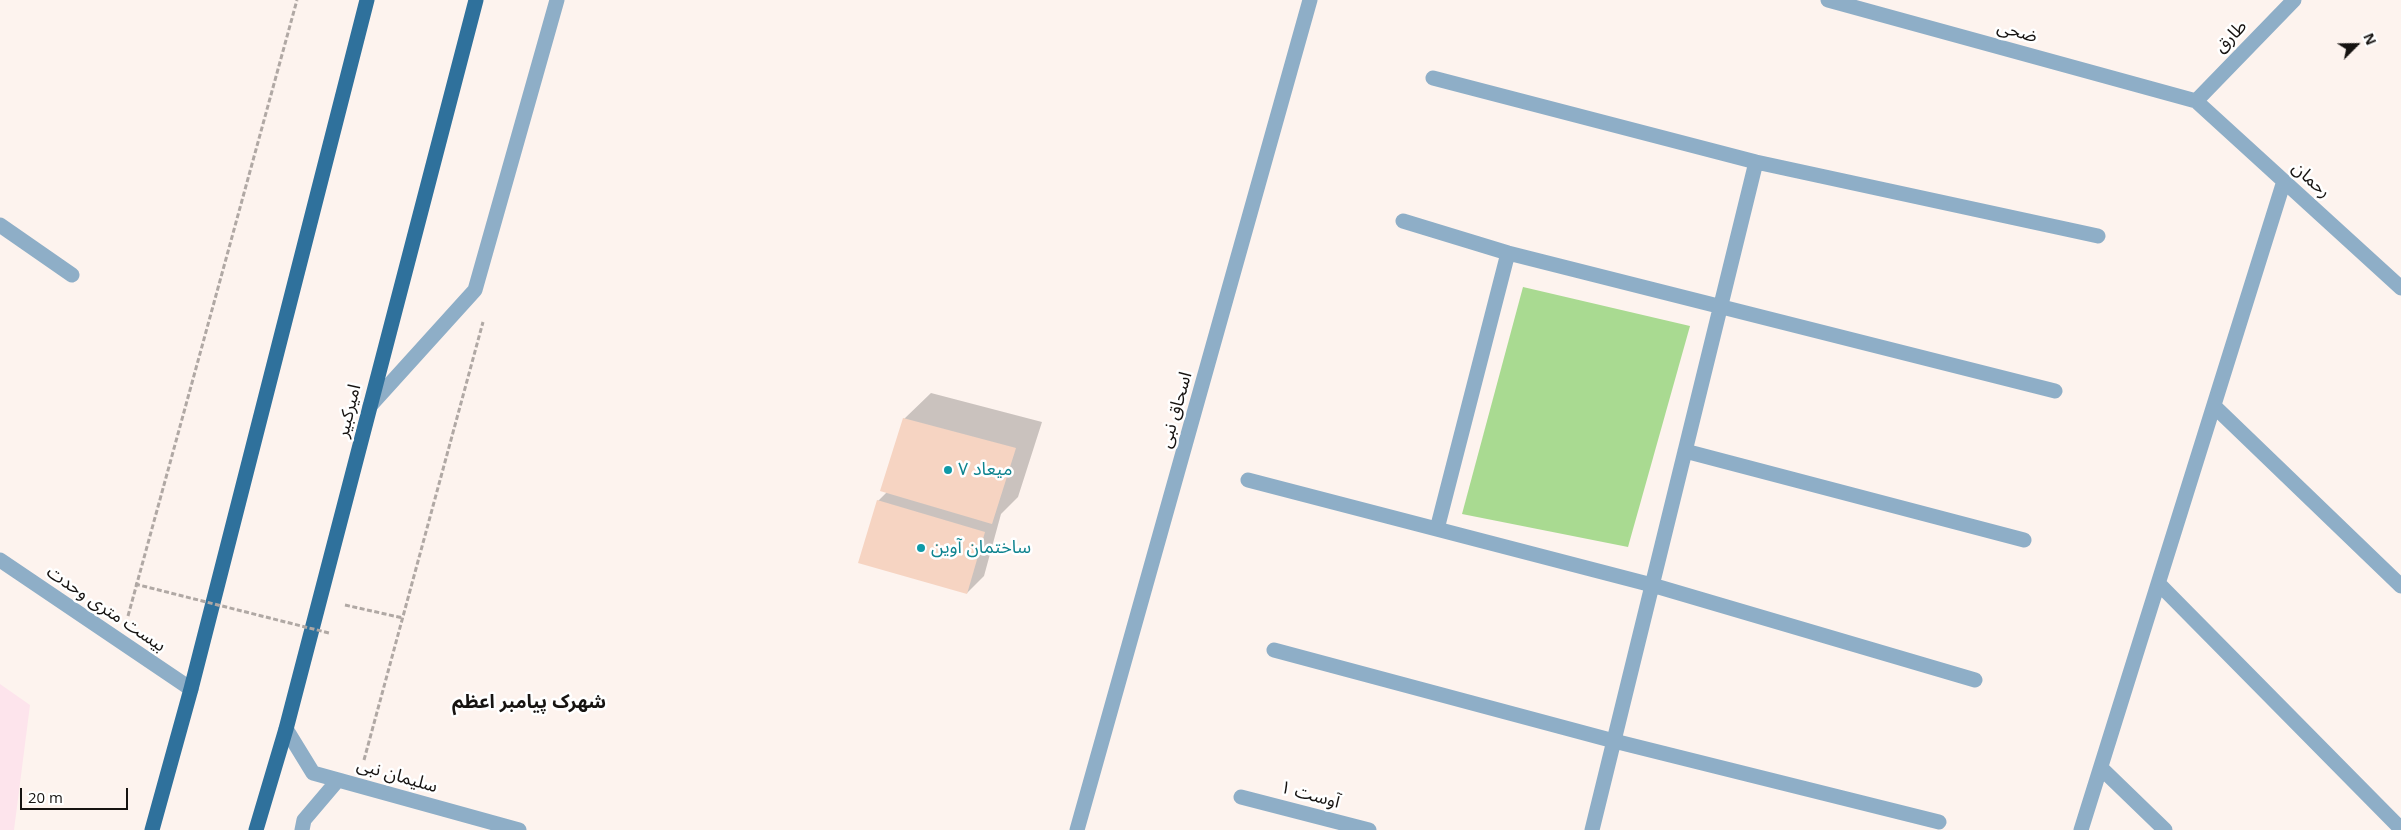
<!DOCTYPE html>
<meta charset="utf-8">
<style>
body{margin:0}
#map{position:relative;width:2401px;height:830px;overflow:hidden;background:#fdf3ee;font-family:"Open Sans",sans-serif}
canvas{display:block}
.north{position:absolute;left:2331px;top:20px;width:50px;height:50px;-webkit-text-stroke:4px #fff;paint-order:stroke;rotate:67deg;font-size:14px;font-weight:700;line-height:20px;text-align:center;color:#161311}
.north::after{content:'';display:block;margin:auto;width:18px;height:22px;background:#161311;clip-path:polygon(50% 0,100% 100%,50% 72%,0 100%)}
.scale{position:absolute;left:20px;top:788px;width:108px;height:22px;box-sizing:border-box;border:2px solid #161311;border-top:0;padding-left:6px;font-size:15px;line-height:18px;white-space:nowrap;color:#161311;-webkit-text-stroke:4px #fff;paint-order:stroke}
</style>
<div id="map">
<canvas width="2401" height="830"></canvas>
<div class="north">N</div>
<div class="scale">20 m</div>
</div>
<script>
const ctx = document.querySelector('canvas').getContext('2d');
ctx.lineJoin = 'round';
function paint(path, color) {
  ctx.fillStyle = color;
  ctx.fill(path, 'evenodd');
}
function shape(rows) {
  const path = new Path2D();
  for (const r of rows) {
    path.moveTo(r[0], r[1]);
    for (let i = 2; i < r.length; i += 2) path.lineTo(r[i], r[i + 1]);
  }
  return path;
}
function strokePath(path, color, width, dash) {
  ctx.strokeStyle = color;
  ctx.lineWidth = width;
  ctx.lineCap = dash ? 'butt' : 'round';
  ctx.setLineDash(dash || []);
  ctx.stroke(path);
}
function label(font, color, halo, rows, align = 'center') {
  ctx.font = font + ' "Open Sans","Noto Sans Arabic",sans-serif';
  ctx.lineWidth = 5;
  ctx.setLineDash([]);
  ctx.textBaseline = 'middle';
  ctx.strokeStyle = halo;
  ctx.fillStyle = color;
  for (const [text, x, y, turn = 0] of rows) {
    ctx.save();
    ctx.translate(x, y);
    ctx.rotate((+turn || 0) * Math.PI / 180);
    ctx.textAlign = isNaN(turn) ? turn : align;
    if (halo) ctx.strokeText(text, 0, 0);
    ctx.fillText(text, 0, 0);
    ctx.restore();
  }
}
paint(shape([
 [0,684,30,705,14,830,0,830]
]), '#fde4ec');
paint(shape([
 [1523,287,1690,326,1628,547,1462,514]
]), '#a9da91');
paint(shape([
 [931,393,1042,422,1018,497,1001,514,984,576,967,593,878,501,887,492,904,419]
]), '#0003');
paint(shape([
 [903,418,1016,448,992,524,880,491],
 [877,500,985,532,967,594,858,563]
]), '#f6d4c2');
strokePath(shape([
 [345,605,403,618],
 [128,616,297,0],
 [364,760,483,322]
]), '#b0a8a4', 3, [5, 2.5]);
strokePath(shape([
 [370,406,475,290,557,0]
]), '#8eaec7', 15);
strokePath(shape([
 [1828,0,2196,101,2401,288],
 [1433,78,1756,162,2098,236],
 [2196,101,2294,0],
 [1403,221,1508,253,2055,391],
 [0,225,72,275],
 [2214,406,2401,586],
 [1685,451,2024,540],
 [1248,480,1652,585,1975,680],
 [1437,529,1508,253],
 [0,560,191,689],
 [2159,584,2401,829],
 [1274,650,1614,741,1939,822],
 [2101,768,2165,830],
 [1241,797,1369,830],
 [1077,830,1310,0],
 [1592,830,1756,162],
 [2081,830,2284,181]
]), '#8eaec7', 15);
strokePath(shape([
 [286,729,313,773,519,830],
 [302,830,304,820,338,780]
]), '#8eaec7', 15);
strokePath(shape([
 [152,830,191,689,367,0],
 [256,830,286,729,476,0]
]), '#2f719c', 15);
strokePath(shape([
 [135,584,329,633]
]), '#b0a8a4', 3, [5, 2.5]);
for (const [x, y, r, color] of [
 [948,470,5,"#0f9aa8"],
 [921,548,5,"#0f9aa8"]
]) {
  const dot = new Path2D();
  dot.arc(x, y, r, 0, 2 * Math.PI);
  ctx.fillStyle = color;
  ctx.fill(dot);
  strokePath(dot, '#fff', 2);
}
label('18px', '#161311', '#fff', [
 ["ضحی",2017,32,15],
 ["طارق",2231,37,-46],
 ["رحمان",2311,180,42],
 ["اسحاق نبی",1176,410,-74],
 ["امیرکبیر",349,411,-76],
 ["بیست متری وحدت",106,609,34],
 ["سلیمان نبی",397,776,16],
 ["آوست ١",1310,795,15]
]);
label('18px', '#0d838f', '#fff', [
 ["میعاد ۷",958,470],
 ["ساختمان آوین",931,548]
], 'left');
label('bold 19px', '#161311', '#fff', [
 ["شهرک پیامبر اعظم",529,703]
]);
</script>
